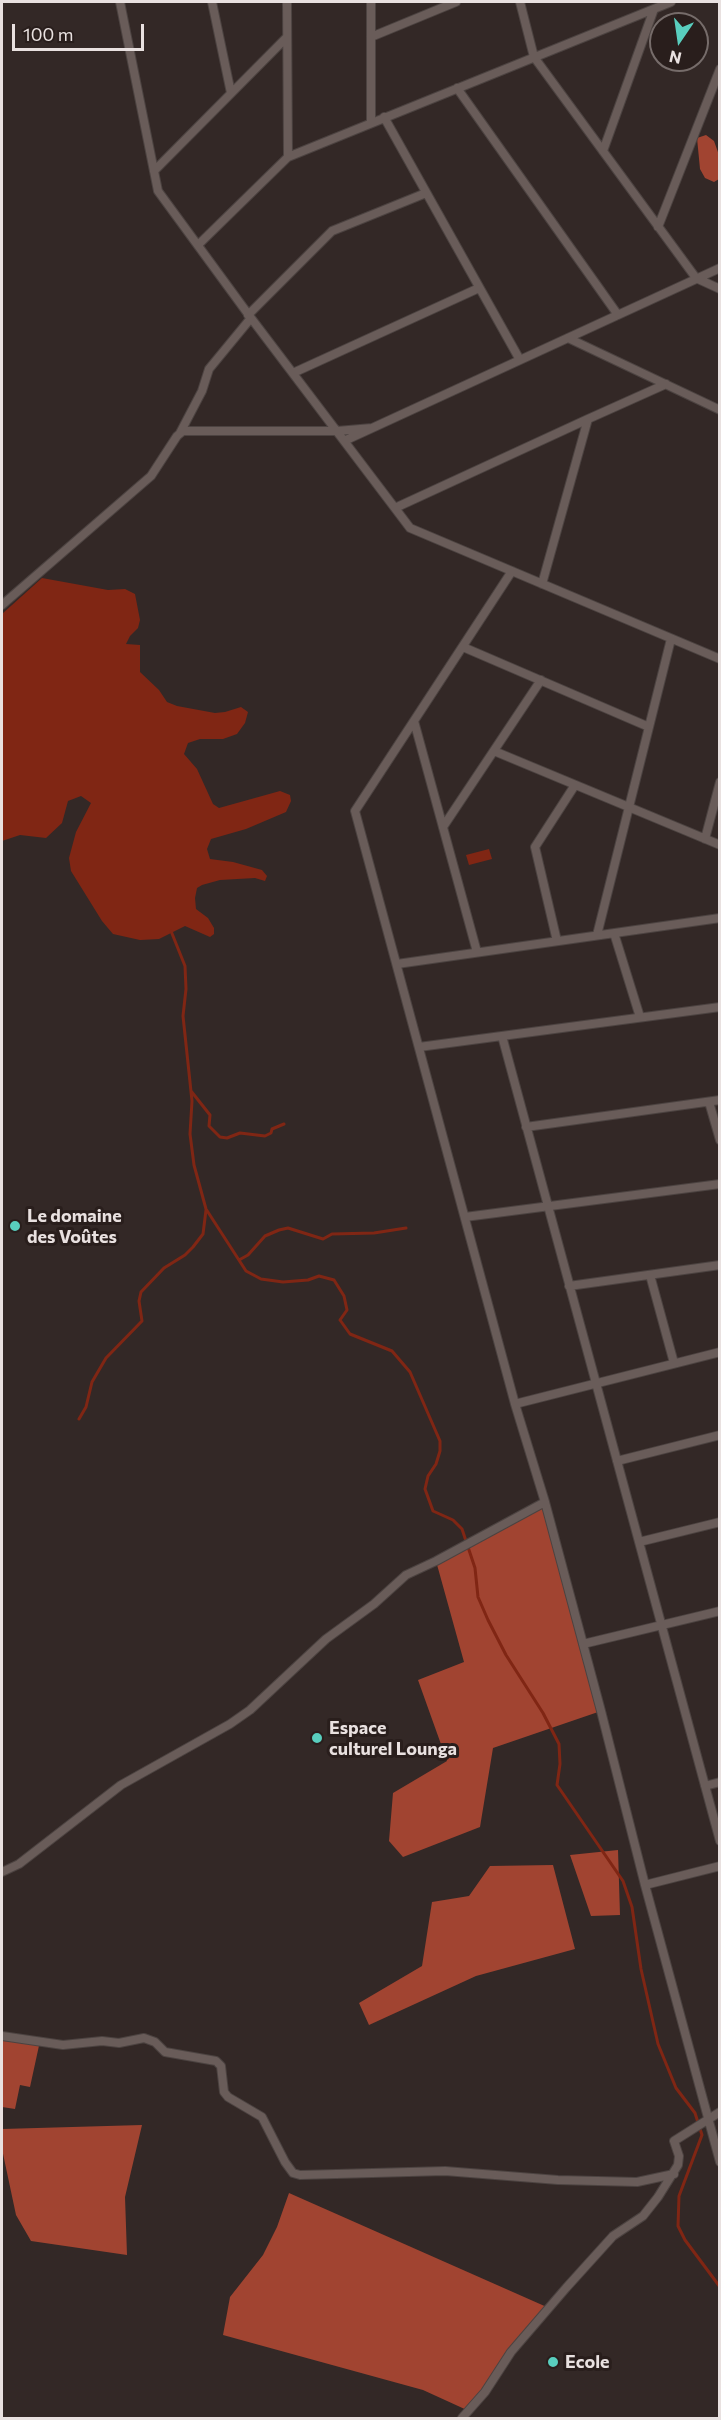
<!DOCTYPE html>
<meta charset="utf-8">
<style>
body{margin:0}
#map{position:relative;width:721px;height:2420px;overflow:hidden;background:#332826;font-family:Commissioner,sans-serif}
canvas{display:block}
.frame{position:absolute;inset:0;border:3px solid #e9e1e0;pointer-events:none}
.north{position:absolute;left:649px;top:12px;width:60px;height:60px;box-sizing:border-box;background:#291e1c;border:2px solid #766c6a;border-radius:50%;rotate:193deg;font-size:16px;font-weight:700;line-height:24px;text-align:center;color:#e9e1e0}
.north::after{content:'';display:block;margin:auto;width:21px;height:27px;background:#59cebe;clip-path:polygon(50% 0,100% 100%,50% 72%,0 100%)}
.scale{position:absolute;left:12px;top:24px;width:132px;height:27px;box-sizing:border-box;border:3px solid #e9e1e0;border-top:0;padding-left:8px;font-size:18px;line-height:21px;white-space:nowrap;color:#e9e1e0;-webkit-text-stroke:4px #291e1c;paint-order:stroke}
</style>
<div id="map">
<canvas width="721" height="2420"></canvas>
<div class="frame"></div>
<div class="north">N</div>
<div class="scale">100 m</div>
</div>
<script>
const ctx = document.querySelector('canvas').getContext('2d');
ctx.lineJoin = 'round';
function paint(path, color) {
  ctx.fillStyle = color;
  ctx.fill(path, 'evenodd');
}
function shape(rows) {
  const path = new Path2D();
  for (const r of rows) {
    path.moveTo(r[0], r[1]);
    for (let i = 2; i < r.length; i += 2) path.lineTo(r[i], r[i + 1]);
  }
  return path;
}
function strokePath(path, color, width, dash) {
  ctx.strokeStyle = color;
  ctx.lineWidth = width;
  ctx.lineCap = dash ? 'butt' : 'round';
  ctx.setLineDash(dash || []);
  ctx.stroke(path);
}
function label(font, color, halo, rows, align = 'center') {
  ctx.font = font + ' Commissioner,sans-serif';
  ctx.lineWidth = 6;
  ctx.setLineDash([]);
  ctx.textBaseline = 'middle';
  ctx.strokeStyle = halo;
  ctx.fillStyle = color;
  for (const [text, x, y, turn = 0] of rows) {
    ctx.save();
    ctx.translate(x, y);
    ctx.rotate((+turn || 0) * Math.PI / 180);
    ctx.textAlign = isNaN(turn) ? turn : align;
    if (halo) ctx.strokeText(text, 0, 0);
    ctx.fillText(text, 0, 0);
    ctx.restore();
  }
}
paint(shape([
 [706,135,714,141,719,155,719,179,714,182,705,178,700,169,697,138],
 [545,1502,601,1711,493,1748,480,1827,403,1857,389,1841,393,1793,447,1761,418,1680,464,1662,436,1561],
 [618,1850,620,1915,591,1916,570,1855],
 [553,1865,575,1949,476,1976,369,2025,359,2003,422,1966,432,1902,469,1896,490,1866],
 [2,2036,40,2041,30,2087,20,2085,15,2109,2,2107],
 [142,2125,125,2197,127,2255,31,2241,16,2215,2,2149,2,2129],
 [289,2193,549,2308,469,2411,423,2390,223,2335,230,2297,263,2255,277,2227]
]), '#a14431');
paint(shape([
 [42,578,108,590,125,589,135,594,140,620,138,628,130,636,126,644,140,645,140,672,159,690,167,702,177,706,215,713,225,712,241,707,248,712,245,723,237,734,223,739,200,739,188,743,184,754,197,769,213,804,219,808,280,791,290,795,291,801,286,812,246,829,211,839,207,849,210,859,233,862,262,870,267,876,265,881,255,878,220,880,202,885,197,888,195,898,196,909,208,918,214,928,214,934,210,937,185,926,159,939,140,940,113,934,102,921,71,871,69,858,76,832,91,803,81,796,68,801,62,823,46,838,20,835,2,841,2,614],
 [489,849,492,859,469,865,466,855]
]), '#802614');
strokePath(shape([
 [171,931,185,966,186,989,183,1016,192,1101,190,1134,194,1165,206,1209,246,1271,261,1279,283,1282,308,1280,319,1276,334,1280,344,1296,347,1310,340,1320,350,1334,392,1351,410,1372,440,1441,440,1451,436,1464,428,1476,425,1489,433,1511,453,1520,462,1529,475,1568,478,1597,488,1620,506,1655,543,1713,559,1744,560,1764,557,1785,623,1881,632,1907,641,1969,658,2044,676,2088,695,2113,702,2135,679,2196,678,2226,685,2240,720,2287],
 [191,1091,210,1115,209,1126,220,1137,227,1138,240,1133,265,1136,271,1133,272,1129,284,1124],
 [239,1260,248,1255,265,1236,279,1230,288,1228,323,1239,332,1234,374,1233,406,1228],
 [79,1419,86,1407,92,1382,106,1358,142,1321,139,1301,141,1292,164,1268,185,1255,193,1247,203,1234,206,1210]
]), '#802614', 3);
const minor = shape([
 [120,2,158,191,251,318,410,528,720,659],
 [212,2,231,93],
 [287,2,288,157],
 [371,2,371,123],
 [520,2,534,57,696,278,720,289],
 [371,37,456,2],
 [457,88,618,315],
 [384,117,520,360],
 [603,151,654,9],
 [154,171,287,37],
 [658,227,720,69],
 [198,245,288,157,671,2],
 [248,315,332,231,426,193],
 [568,338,720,410],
 [293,373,479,288],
 [180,433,202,391,209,369,251,318],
 [344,441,720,268],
 [395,508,588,419],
 [512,571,355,811,515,1404,545,1502,601,1711,645,1885,720,2162],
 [542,584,588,419,666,384],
 [2,605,151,476,177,436,183,431,337,431,372,428],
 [463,647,649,727],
 [414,721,477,952],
 [494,751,720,845],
 [443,827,541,680],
 [705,839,720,782],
 [614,933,640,1017],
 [597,935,671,639],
 [557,941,535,847,575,785],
 [397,964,720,918],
 [502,1036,720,1841],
 [419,1047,720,1007],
 [709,1102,720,1140],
 [526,1127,720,1100],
 [465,1217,720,1184],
 [650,1275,674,1363],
 [569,1286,720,1265],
 [515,1404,720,1352],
 [617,1461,720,1435],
 [639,1542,720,1522],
 [583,1644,720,1611],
 [705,1786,720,1782],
 [2,1872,19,1864,121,1785,230,1724,250,1710,326,1639,374,1604,406,1575,436,1561,545,1502],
 [645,1885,720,1866],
 [2,2036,63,2045,102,2041,119,2043,144,2038,155,2042,165,2052,216,2061,221,2066,224,2092,228,2097,262,2117,285,2162,293,2173,300,2175,445,2171,558,2180,637,2182,674,2174],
 [462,2418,485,2392,511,2352,566,2288,613,2236,643,2216,658,2197,678,2165,679,2156,674,2141,720,2112]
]);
strokePath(minor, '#4c4341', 10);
strokePath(minor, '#695c59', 8);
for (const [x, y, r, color] of [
 [15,1226,6,"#59cebe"],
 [317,1738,6,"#59cebe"],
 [553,2362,6,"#59cebe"]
]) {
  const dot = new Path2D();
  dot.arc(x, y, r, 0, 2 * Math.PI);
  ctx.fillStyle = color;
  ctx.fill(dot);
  strokePath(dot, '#291e1c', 2);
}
label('bold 18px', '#e9e1e0', '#291e1c', [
 ["Le domaine",27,1216],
 ["des Voûtes",27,1237],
 ["Espace",329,1728],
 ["culturel Lounga",329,1749],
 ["Ecole",565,2362]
], 'left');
</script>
